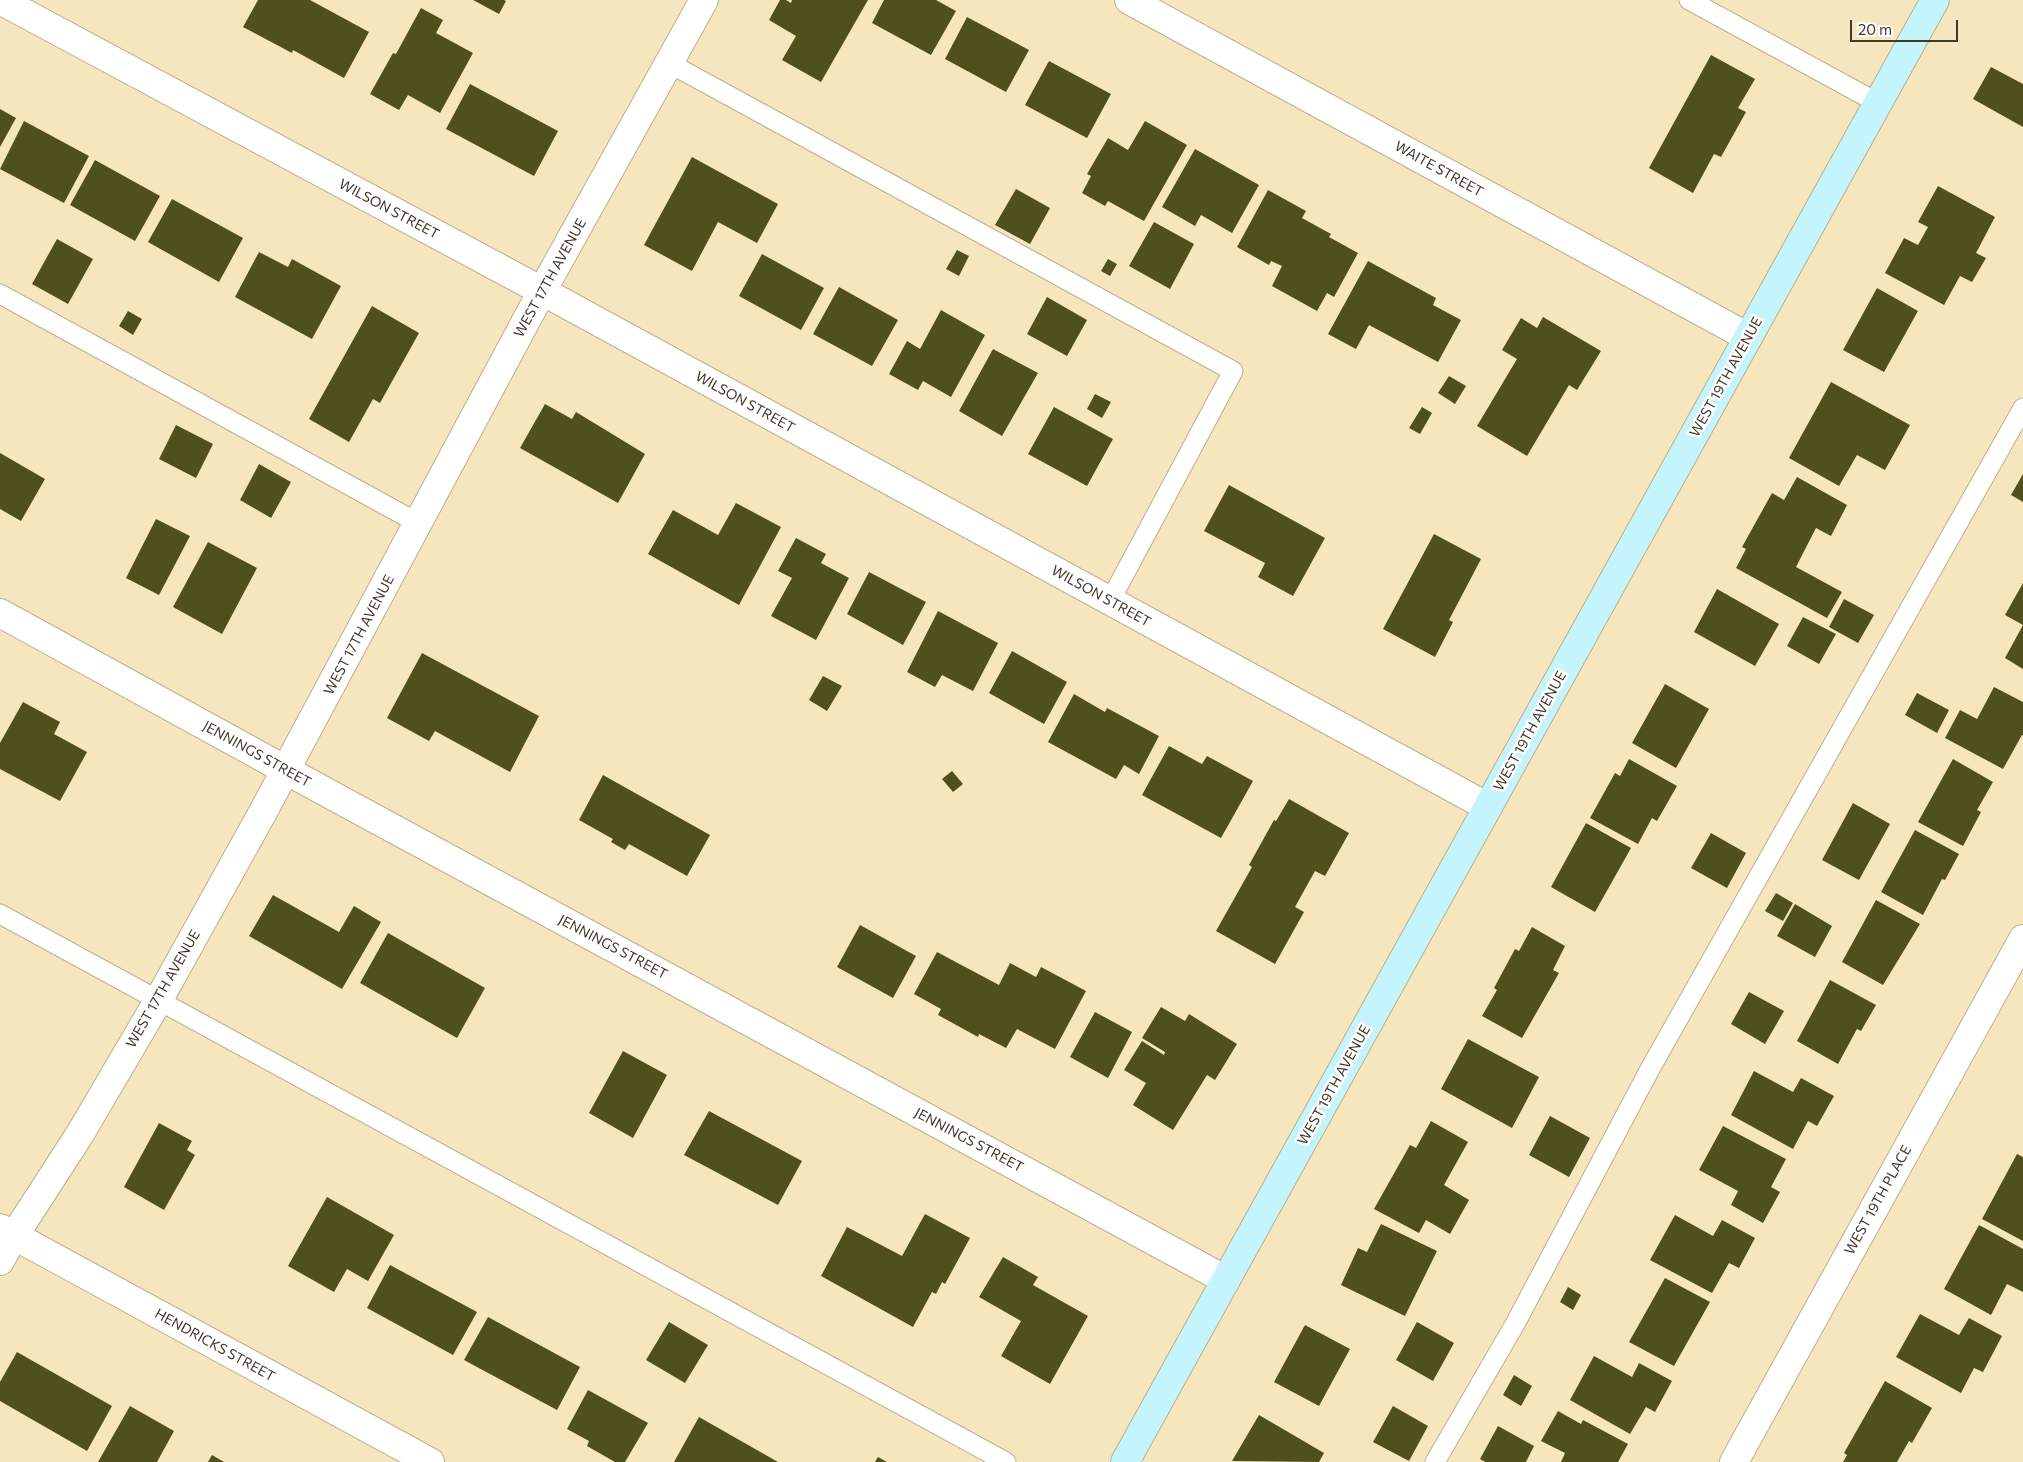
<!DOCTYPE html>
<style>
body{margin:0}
#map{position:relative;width:2023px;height:1462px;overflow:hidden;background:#f6e6be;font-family:Commissioner,sans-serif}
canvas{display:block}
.scale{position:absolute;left:1850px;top:20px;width:108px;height:22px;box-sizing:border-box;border:2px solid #3f392a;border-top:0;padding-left:6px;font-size:15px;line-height:18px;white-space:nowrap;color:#3f392a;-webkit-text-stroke:4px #fff;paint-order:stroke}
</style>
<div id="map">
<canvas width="2023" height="1462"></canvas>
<div class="scale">20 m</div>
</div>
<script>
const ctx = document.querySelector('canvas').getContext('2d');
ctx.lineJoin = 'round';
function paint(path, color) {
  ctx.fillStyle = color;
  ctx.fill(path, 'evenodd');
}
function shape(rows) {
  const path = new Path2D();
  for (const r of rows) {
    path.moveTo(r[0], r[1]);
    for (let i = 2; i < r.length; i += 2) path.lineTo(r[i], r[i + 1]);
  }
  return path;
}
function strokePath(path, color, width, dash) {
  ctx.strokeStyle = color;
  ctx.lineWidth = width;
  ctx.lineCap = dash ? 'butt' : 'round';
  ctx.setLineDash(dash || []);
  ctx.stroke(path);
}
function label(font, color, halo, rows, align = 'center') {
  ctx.font = font + ' Commissioner,sans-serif';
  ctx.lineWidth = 5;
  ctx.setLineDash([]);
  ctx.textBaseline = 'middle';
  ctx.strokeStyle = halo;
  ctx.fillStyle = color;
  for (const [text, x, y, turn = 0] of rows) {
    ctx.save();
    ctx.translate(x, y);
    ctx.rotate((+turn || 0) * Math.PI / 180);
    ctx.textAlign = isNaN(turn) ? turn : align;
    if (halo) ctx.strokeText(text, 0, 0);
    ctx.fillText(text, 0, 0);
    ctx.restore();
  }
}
paint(shape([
 [258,0,310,0,369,32,344,78,293,50,292,53,243,27],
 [473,0,504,0,506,1,499,14],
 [780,0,786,0,791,3,792,0,868,0,821,82,782,60,796,36,769,20],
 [884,0,936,0,956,11,931,55,872,23],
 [421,8,443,20,436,33,473,53,440,113,408,95,399,110,370,94,393,53,396,54],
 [967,17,1029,50,1006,92,945,59],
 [1711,55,1755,79,1738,108,1746,112,1721,157,1714,154,1693,193,1649,168],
 [1049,61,1111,94,1087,138,1025,105],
 [1991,67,2023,84,2023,127,1973,99],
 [470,84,558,131,534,176,446,129],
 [0,109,16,118,0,147],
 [24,121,89,156,64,203,0,169],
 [1145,121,1187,145,1144,221,1108,201,1105,206,1082,193,1091,176,1087,174,1108,138,1128,150],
 [1195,149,1259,185,1232,233,1201,215,1195,226,1162,207],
 [692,157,778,204,757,243,718,222,692,271,644,245],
 [95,160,160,196,135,241,70,205],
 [1938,186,1995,217,1976,253,1986,258,1972,282,1960,276,1944,305,1885,273,1904,238,1918,245,1928,227,1918,222],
 [1016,189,1050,208,1030,244,995,225],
 [1268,190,1306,211,1302,218,1331,234,1329,237,1358,253,1334,297,1327,293,1317,311,1272,286,1282,266,1271,261,1269,265,1237,247],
 [172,199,243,238,219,282,148,242],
 [1154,222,1194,244,1170,289,1129,266],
 [57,239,93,259,68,304,32,284],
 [957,250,969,256,959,276,946,269],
 [259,252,288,267,292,259,341,286,312,339,235,297],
 [762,254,824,288,801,330,739,296],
 [1108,259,1117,264,1110,276,1101,271],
 [1368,261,1436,298,1433,305,1461,320,1438,362,1369,325,1356,349,1328,334],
 [839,287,898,320,872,366,813,334],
 [1877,288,1918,311,1884,372,1843,350],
 [1047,297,1087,320,1067,356,1027,334],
 [372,306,419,333,380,403,373,399,349,442,309,419],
 [941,310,985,335,951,397,923,381,918,390,889,374,907,341,920,349],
 [128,311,142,319,133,335,119,326],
 [1543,317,1601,351,1577,390,1569,385,1527,456,1477,426,1517,359,1502,350,1521,318,1537,328],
 [993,349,1038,373,1002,436,959,411],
 [1449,376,1466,386,1455,404,1438,393],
 [1831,382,1910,425,1885,470,1857,455,1839,486,1789,458],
 [1095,394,1111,402,1102,418,1087,409],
 [545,404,572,419,576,412,645,454,618,503,520,448],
 [1054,407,1113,439,1087,486,1028,454],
 [1422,407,1432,413,1420,434,1409,428],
 [176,425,213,444,196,478,159,459],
 [0,453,45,479,21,521,0,509],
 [259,464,291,482,271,518,240,500],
 [2023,474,2023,502,2011,495],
 [1797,477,1847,505,1831,536,1816,528,1796,567,1842,592,1827,618,1736,568,1746,549,1742,547,1772,493,1784,500],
 [1229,485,1325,538,1293,596,1258,577,1265,563,1204,531],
 [736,503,781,527,739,605,648,554,673,510,718,535],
 [156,519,190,536,159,595,126,578],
 [1434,534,1481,559,1449,620,1453,622,1435,657,1383,629],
 [796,538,826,554,821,563,849,578,816,640,771,616,792,578,778,571],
 [208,542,257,568,222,634,173,607],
 [869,572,926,602,903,645,847,614],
 [2023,583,2023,625,2005,615],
 [1717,589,1779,624,1755,666,1694,632],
 [1844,599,1874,615,1858,643,1829,627],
 [938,611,998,643,973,691,942,675,935,687,907,672],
 [1803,617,1836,634,1819,664,1787,646],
 [2023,625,2023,669,2005,658],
 [1012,651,1067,682,1044,724,989,693],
 [422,653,539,716,510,772,435,731,429,741,387,718],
 [823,676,842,686,827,711,809,700],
 [1665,684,1709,709,1676,768,1632,743],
 [1994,687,2023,702,2023,735,2022,735,2003,769,1945,738,1960,710,1977,719],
 [1917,693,1949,710,1937,733,1905,715],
 [1074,694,1105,712,1107,708,1159,736,1139,774,1124,765,1116,779,1048,742],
 [23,702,60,722,54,734,87,752,60,801,0,769,0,743],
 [1169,746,1202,764,1207,756,1253,781,1221,838,1142,795],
 [1629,759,1677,786,1657,821,1652,818,1638,844,1590,818,1615,773,1620,776],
 [1953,759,1993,782,1977,810,1981,812,1963,846,1918,822],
 [952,771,963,784,953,792,942,779],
 [603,775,710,835,687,876,629,844,625,850,611,842,613,839,579,820],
 [1289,799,1349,833,1325,876,1315,871,1295,907,1304,912,1275,964,1216,931,1252,867,1249,865,1274,820,1276,821],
 [1853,803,1890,824,1859,880,1822,860],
 [1586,823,1631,848,1595,912,1551,887],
 [1915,830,1959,854,1945,880,1942,879,1923,915,1881,892],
 [1711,833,1746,853,1727,888,1691,868],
 [1776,893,1793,903,1783,921,1765,911],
 [273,895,339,932,354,906,381,922,342,989,249,936],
 [1876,900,1920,924,1883,985,1842,962],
 [1795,904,1832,926,1815,957,1777,936],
 [860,925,916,956,893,998,837,967],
 [1532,927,1565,946,1553,970,1559,973,1522,1038,1482,1016,1497,990,1494,988,1515,949,1519,951],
 [388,933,485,988,457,1038,360,983],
 [937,952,999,985,1010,963,1036,977,1041,967,1086,991,1055,1049,1017,1029,1006,1048,979,1034,978,1037,938,1015,941,1009,914,994],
 [1830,980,1876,1005,1861,1031,1857,1029,1838,1064,1797,1041],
 [1749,992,1784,1011,1765,1044,1731,1024],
 [1161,1007,1185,1021,1189,1014,1237,1044,1215,1080,1207,1075,1173,1130,1133,1105,1146,1083,1124,1070,1142,1041,1164,1055,1165,1052,1142,1038],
 [1095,1012,1132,1032,1108,1078,1070,1057],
 [1468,1039,1539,1077,1512,1128,1441,1089],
 [623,1051,667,1075,633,1138,589,1113],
 [1754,1071,1793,1092,1801,1078,1834,1096,1817,1126,1808,1121,1793,1149,1731,1115],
 [709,1111,802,1161,778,1205,684,1155],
 [1550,1116,1590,1138,1569,1177,1529,1155],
 [1431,1121,1468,1142,1444,1185,1469,1200,1450,1234,1426,1220,1419,1233,1374,1209,1410,1145,1416,1148],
 [159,1123,192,1141,187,1150,195,1155,164,1210,124,1187],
 [1723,1126,1786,1159,1771,1187,1780,1192,1763,1223,1731,1205,1738,1191,1699,1170],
 [2017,1154,2023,1157,2023,1241,1982,1219],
 [327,1197,394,1235,368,1281,347,1269,334,1292,288,1266],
 [925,1214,970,1238,945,1284,942,1282,936,1294,932,1292,913,1327,821,1276,847,1227,902,1256],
 [1675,1215,1713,1236,1722,1220,1755,1238,1739,1268,1729,1263,1712,1293,1650,1260],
 [1381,1224,1437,1251,1405,1316,1341,1285,1358,1248,1367,1252],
 [1979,1225,2023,1249,2023,1292,2007,1284,1991,1315,1944,1289],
 [1003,1257,1038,1277,1033,1285,1088,1316,1050,1384,1001,1356,1021,1321,979,1297],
 [390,1265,477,1312,453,1355,367,1308],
 [1665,1278,1710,1302,1674,1366,1629,1342],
 [1568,1287,1581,1295,1573,1310,1560,1302],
 [1920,1314,1959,1335,1969,1318,2002,1336,1983,1372,1974,1368,1961,1393,1896,1357],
 [488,1317,580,1367,557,1410,464,1360],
 [669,1322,708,1345,685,1383,646,1360],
 [1417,1322,1454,1343,1433,1381,1396,1360],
 [1305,1325,1350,1349,1319,1406,1274,1382],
 [17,1352,112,1406,87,1451,0,1401,0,1382],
 [1594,1356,1632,1377,1639,1363,1672,1381,1655,1412,1646,1407,1630,1434,1570,1400],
 [1514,1375,1532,1386,1521,1406,1503,1395],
 [1885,1381,1932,1408,1912,1443,1909,1441,1897,1462,1843,1462,1847,1455,1844,1453],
 [588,1390,648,1423,625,1462,615,1462,587,1446,589,1441,567,1429],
 [130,1406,174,1431,157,1462,98,1462],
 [1393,1406,1428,1426,1409,1461,1373,1442],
 [1558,1411,1581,1424,1583,1420,1628,1444,1618,1462,1561,1462,1565,1453,1541,1441],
 [1259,1415,1324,1453,1319,1462,1232,1461],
 [699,1417,778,1462,674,1462],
 [1498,1426,1534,1446,1526,1462,1485,1462,1480,1459],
 [212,1455,224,1462,208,1462],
 [878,1457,887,1462,875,1462]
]), '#50501e');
const lane = shape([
 [1689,0,1878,103],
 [669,63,1233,371,1110,601],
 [0,294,418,523],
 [0,914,1006,1462],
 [1435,1462,1515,1324,1650,1069,2023,408]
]);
const street = shape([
 [0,0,542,291,1488,807],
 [1129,0,1748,337],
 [0,613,324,791,1226,1280],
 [0,1228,430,1462],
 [0,1261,14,1236,80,1134,158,1001,263,812,542,291,704,0],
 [1734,1462,2023,939]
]);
const secondary = shape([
 [1125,1462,1935,0]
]);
strokePath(lane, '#bfb08a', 21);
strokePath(street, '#bfb08a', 30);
strokePath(secondary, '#bfb08a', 30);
strokePath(lane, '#fff', 19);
strokePath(street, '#fff', 28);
strokePath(secondary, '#c4f5fc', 28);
label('14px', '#3f392a', '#fff', [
 ["WAITE STREET",1439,169,29],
 ["WILSON STREET",389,209,28],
 ["WEST 17TH AVENUE",550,278,-61],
 ["WEST 19TH AVENUE",1726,377,-61],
 ["WILSON STREET",745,402,29],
 ["WILSON STREET",1101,596,29],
 ["WEST 17TH AVENUE",359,635,-62],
 ["WEST 19TH AVENUE",1530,731,-61],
 ["JENNINGS STREET",257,754,29],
 ["JENNINGS STREET",613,947,28],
 ["WEST 17TH AVENUE",163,989,-60],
 ["WEST 19TH AVENUE",1334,1085,-61],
 ["JENNINGS STREET",969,1140,28],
 ["WEST 19TH PLACE",1878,1200,-61],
 ["HENDRICKS STREET",215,1345,29]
]);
</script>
